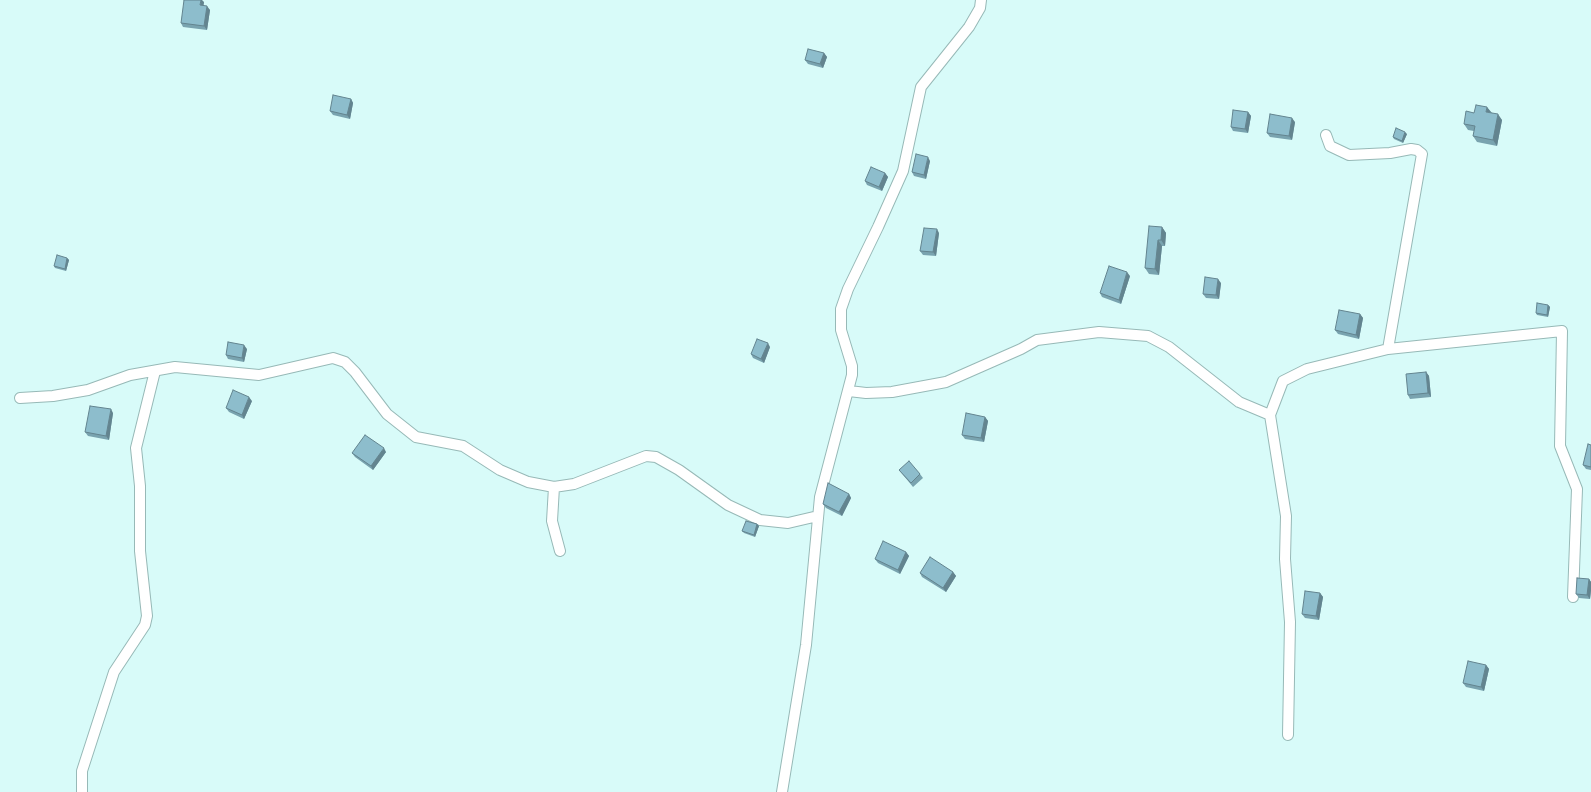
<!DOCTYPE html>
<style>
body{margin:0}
canvas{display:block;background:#d8fbf9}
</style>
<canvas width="1591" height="792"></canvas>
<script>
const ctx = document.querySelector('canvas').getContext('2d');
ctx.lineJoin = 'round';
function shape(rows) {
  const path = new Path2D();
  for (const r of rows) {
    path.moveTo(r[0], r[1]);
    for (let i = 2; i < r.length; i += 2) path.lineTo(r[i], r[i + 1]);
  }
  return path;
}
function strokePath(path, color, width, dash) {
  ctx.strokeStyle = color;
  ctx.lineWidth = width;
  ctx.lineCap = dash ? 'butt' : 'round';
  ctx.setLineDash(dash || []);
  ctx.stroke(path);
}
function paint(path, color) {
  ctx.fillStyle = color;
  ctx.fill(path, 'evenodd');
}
const minor = shape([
 [1326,135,1330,146,1349,155,1390,153,1411,149,1417,150,1422,154,1388,349],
 [849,391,866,393,892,392,946,382,1021,349,1037,340,1099,332,1148,336,1169,347,1239,402,1270,415],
 [20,398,53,396,88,390,130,375,175,367,259,375,333,358,345,362,355,372,387,414,416,437,463,446,500,470,528,482,554,487,574,484,646,456,656,457,679,470,728,505,760,520,788,523,818,516],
 [554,487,552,521,560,551],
 [1288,735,1290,622,1285,559,1286,516,1270,415,1283,381,1307,369,1388,349,1562,331,1560,446,1577,489,1573,597],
 [82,792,82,771,114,672,145,625,147,616,140,551,140,486,136,448,155,371],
 [782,792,806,645,820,497,852,375,852,366,841,330,841,309,848,289,878,227,903,171,921,87,969,27,980,8,981,0]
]);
strokePath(minor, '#97b9b7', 12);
strokePath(minor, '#fff', 10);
paint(shape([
 [204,2,203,6,210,10,207,30,183,27,181,23],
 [824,53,827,57,823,68,808,64,805,60],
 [351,99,353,103,350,119,333,115,330,111],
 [1248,112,1251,116,1248,133,1233,131,1231,127],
 [1474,113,1492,113,1502,120,1497,146,1477,142,1473,136,1474,131,1468,130,1464,124],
 [1295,122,1292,140,1270,137,1267,133],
 [1407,134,1403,143,1394,139,1393,137],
 [930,161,926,179,914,176,912,172],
 [885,173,888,177,882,191,867,185,865,181],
 [1162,227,1166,233,1165,246,1162,246,1159,275,1149,274,1145,268],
 [939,233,936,256,923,255,920,251],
 [67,258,69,260,66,271,55,268,54,266],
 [1130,276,1121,304,1102,297,1100,293],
 [1221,283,1219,299,1206,298,1203,294],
 [1548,305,1550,307,1548,317,1537,315,1536,313],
 [1360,314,1363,318,1359,339,1338,334,1335,330],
 [770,347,764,363,753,358,751,354],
 [247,349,244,362,228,359,226,355],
 [1426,372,1429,376,1431,397,1410,399,1408,395],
 [252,401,244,419,229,412,226,408],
 [113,413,109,440,88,436,85,432],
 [985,417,988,421,984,442,965,439,962,435],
 [1591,445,1591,470,1586,469,1583,465],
 [386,452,373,470,355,457,352,453],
 [899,470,920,474,923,478,913,487],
 [849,494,851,498,842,516,826,508,823,504],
 [757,524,759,526,755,537,744,533,742,531],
 [906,552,909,556,900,574,878,563,875,559],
 [953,572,956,576,946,592,922,577,920,573],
 [1589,579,1591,582,1591,590,1590,599,1579,598,1576,594],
 [1320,593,1323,597,1319,620,1305,618,1302,614],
 [1486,665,1489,669,1484,691,1466,687,1463,683]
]), '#79a3af');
paint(shape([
 [201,0,202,0,204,2,203,9,200,5],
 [207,6,210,10,207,30,204,26],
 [824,53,827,57,823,68,820,64],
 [351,99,353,103,350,119,347,115],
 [1487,107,1492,113,1486,112],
 [1248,112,1251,116,1248,133,1245,129],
 [1498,114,1502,120,1497,146,1493,140],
 [1292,118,1295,122,1292,140,1289,136],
 [1405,132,1407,134,1403,143,1402,141],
 [928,157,930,161,926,179,924,175],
 [885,173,888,177,882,191,879,187],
 [1162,227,1166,233,1165,246,1161,240],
 [937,229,939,233,936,256,933,252],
 [1158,240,1162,246,1159,275,1155,269],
 [67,258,69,260,66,271,65,269],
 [1127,272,1130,276,1121,304,1119,300],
 [1218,279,1221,283,1219,299,1216,295],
 [1548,305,1550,307,1548,317,1547,315],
 [1360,314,1363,318,1359,339,1356,335],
 [768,343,770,347,764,363,761,359],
 [244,345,247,349,244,362,242,358],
 [1426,372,1429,376,1431,397,1428,393],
 [249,397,252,401,244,419,242,415],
 [111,409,113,413,109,440,106,436],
 [985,417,988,421,984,442,981,438],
 [384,448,386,452,373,470,371,466],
 [849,494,851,498,842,516,839,512],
 [757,524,759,526,755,537,754,535],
 [906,552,909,556,900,574,898,570],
 [953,572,956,576,946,592,943,588],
 [1589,579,1591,582,1591,590,1590,599,1587,595],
 [1320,593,1323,597,1319,620,1316,616],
 [1486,665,1489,669,1484,691,1481,687]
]), '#63848f');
const building = shape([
 [184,0,201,0,200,5,207,6,204,26,181,23,184,0],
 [808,49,824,53,820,64,805,60,808,49],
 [333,95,351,99,347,115,330,111,333,95],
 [1476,105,1487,107,1486,112,1498,114,1493,140,1473,136,1475,126,1464,124,1466,111,1474,113,1476,105],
 [1233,110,1248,112,1245,129,1231,127,1233,110],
 [1270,114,1292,118,1289,136,1267,133,1270,114],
 [1396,128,1405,132,1402,141,1393,137,1396,128],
 [916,154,928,157,924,175,912,172,916,154],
 [871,167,885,173,879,187,865,181,871,167],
 [1149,226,1162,227,1161,240,1158,240,1155,269,1145,268,1149,226],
 [924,228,937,229,933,252,920,251,924,228],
 [57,255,67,258,65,269,54,266,57,255],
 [1109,266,1127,272,1119,300,1100,293,1109,266],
 [1205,277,1218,279,1216,295,1203,294,1205,277],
 [1537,303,1548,305,1547,315,1536,313,1537,303],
 [1339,310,1360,314,1356,335,1335,330,1339,310],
 [757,339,768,343,761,359,751,354,757,339],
 [228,342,244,345,242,358,226,355,228,342],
 [1426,372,1428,393,1408,395,1406,374,1426,372],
 [233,390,249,397,242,415,226,408,233,390],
 [90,406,111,409,106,436,85,432,90,406],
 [966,413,985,417,981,438,962,435,966,413],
 [365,435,384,448,371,466,352,453,365,435],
 [1588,444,1591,445,1591,467,1583,465,1588,444],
 [909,461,920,474,911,483,899,470,909,461],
 [828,483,849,494,839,512,823,504,828,483],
 [746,521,757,524,754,535,742,531,746,521],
 [883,541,906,552,898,570,875,559,883,541],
 [930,557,953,572,943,588,920,573,930,557],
 [1577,578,1589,579,1587,595,1576,594,1577,578],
 [1305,591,1320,593,1316,616,1302,614,1305,591],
 [1468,661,1486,665,1481,687,1463,683,1468,661]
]);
paint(building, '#8dbdcc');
strokePath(building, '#63848f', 1);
</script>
